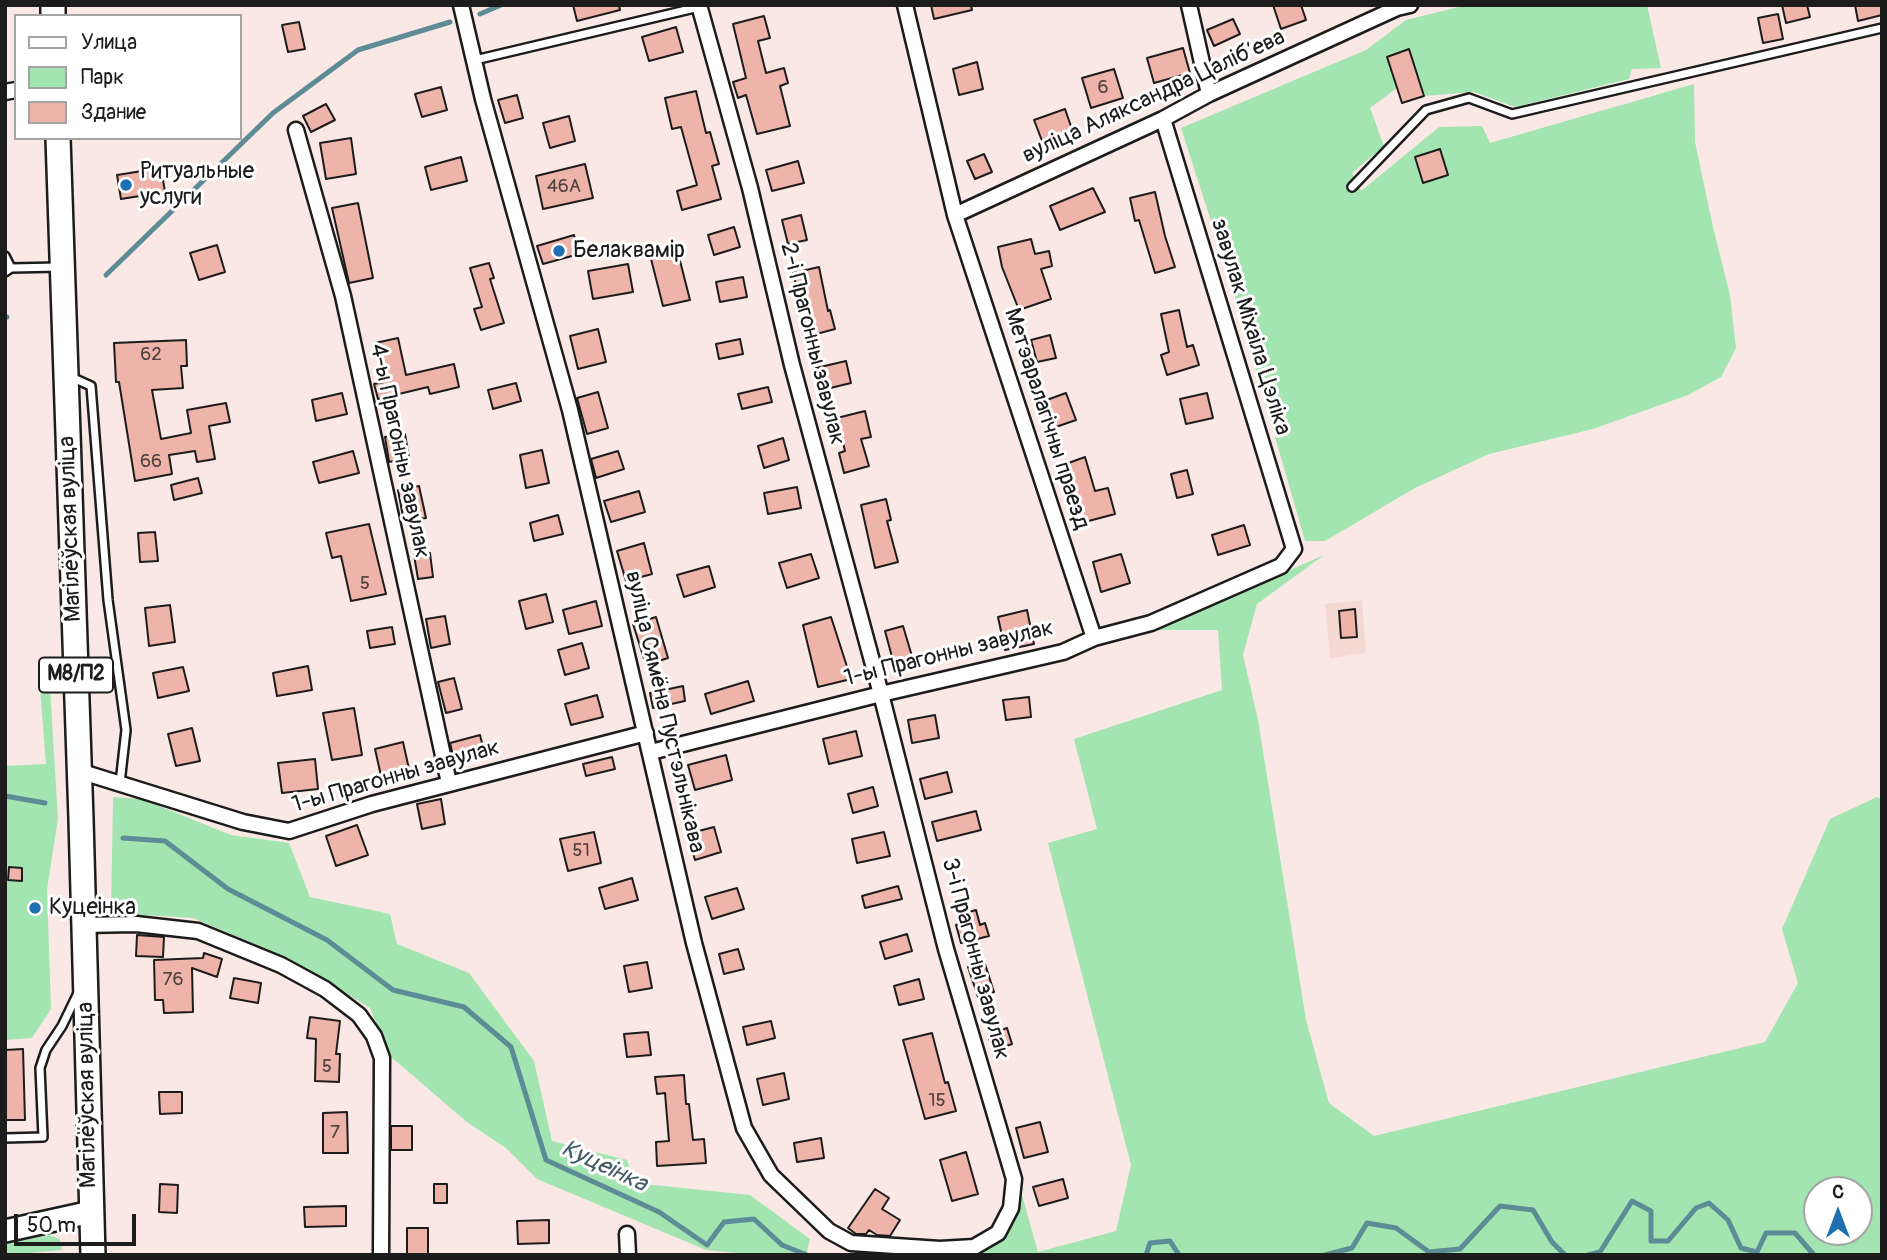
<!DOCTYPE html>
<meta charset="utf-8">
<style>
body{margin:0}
#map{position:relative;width:1887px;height:1260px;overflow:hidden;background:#fae8e5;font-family:Pangolin,sans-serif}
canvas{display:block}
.frame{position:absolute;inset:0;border:7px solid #1c1c1c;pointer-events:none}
.legend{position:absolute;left:14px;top:14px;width:228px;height:126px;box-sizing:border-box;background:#fff;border:2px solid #a4a4a4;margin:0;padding:9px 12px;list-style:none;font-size:21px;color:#1c1c1c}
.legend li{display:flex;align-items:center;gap:14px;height:35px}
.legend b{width:35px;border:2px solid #a4a4a4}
.north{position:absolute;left:1803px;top:1176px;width:70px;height:70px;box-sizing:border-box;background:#fff;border:2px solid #a4a4a4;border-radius:50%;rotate:0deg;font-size:19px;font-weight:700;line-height:28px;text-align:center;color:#1c1c1c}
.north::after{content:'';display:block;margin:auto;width:24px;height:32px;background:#1f6fb2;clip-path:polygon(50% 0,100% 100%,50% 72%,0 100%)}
.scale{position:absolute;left:14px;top:1214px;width:122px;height:32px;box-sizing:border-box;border:4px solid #1c1c1c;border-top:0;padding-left:9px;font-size:21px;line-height:24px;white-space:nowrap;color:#1c1c1c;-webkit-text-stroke:5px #fff;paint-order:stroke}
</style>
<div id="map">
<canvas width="1887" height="1260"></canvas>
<div class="frame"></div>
<ul class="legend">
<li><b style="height:9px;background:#fff"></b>Улица</li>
<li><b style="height:19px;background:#a2e5b0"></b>Парк</li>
<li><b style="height:19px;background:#eeb4a9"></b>Здание</li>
</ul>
<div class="north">С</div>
<div class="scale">50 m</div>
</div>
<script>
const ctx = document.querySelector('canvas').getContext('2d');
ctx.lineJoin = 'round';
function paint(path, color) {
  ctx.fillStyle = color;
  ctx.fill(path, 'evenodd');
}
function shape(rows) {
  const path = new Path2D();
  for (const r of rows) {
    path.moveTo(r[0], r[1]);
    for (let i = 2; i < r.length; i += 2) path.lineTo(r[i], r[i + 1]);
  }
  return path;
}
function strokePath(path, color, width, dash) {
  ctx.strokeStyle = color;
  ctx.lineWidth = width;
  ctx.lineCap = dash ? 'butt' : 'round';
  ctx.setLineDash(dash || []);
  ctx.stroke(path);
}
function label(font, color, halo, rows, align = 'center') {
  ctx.font = font + ' Pangolin,sans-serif';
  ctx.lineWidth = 6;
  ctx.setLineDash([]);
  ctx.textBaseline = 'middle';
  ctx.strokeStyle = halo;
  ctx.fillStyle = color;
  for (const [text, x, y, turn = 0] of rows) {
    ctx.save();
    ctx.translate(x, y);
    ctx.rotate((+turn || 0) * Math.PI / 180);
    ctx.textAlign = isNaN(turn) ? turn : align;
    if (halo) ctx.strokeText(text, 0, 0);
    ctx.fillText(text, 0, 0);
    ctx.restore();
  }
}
paint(shape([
 [1362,600,1366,653,1330,658,1325,604]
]), '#f6d8d3');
paint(shape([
 [1467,5,1647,5,1661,68,1632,69,1629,79,1515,107,1474,92,1424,96,1409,50,1387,57,1397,88,1370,108,1384,146,1352,173,1361,191,1439,127,1482,126,1490,143,1694,84,1695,142,1713,227,1730,295,1736,348,1721,377,1688,395,1593,429,1489,454,1415,488,1325,541,1305,541,1230,280,1181,128,1366,50,1406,20],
 [1324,555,1257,604,1243,655,1258,720,1306,1020,1329,1103,1374,1136,1765,1042,1798,983,1782,929,1830,819,1877,797,1882,800,1882,1255,978,1255,1004,1238,1022,1195,1038,1252,1116,1231,1131,1165,1048,843,1097,829,1074,739,1222,690,1218,630,1154,630],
 [1817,1190,1859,1190,1859,1232,1817,1232],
 [50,688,58,819,47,889,51,1009,32,1038,5,1040,5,766,46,764,40,689],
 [113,797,142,799,231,835,289,843,310,897,390,914,397,944,469,973,534,1061,552,1141,627,1160,634,1183,750,1195,810,1239,806,1255,760,1255,706,1250,537,1179,506,1148,468,1123,390,1056,370,1008,290,959,193,918,111,913],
 [49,1235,60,1239,62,1250,5,1255,5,1244]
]), '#a2e5b0');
strokePath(shape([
 [480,14,501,5],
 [106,275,273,113,358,50,450,22],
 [5,318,7,317],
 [5,796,45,803],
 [123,838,165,841,228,889,327,940,393,990,464,1007,511,1047,546,1160,659,1212,707,1245,724,1222,754,1219,782,1245,807,1255],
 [1146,1255,1150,1243,1170,1241,1179,1255],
 [1325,1255,1352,1248,1367,1223,1396,1228,1429,1252,1460,1249,1500,1206,1533,1210,1552,1242,1565,1255],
 [1588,1255,1600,1252,1632,1201,1651,1211,1651,1241,1668,1241,1696,1208,1709,1203,1728,1220,1741,1248,1757,1252,1766,1233,1795,1233,1814,1255]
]), '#5d8b96', 5);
const building = shape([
 [573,5,619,5,620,10,577,21,573,5],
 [931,5,971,5,972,10,934,19,931,5],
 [1273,5,1301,5,1306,20,1281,29,1273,5],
 [1782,5,1807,5,1810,17,1786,23,1782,5],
 [1855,5,1882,5,1882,15,1858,21,1855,5],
 [1778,14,1783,39,1763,43,1758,18,1778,14],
 [764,16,770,38,758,41,766,73,784,68,788,83,780,86,790,126,757,134,746,95,738,98,733,82,746,78,733,24,764,16],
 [1233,19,1240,34,1214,46,1207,30,1233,19],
 [299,22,305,49,288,52,282,25,299,22],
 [676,27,683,52,649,61,642,37,676,27],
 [1183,48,1190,73,1154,83,1147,58,1183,48],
 [1409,49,1424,96,1402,103,1387,57,1409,49],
 [977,62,983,89,959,95,953,69,977,62],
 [1114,69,1123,98,1091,108,1082,78,1114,69],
 [441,87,447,110,422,117,415,94,441,87],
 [696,91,706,133,710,132,719,164,712,166,721,199,682,210,677,191,697,185,681,127,672,129,665,98,696,91],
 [517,95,523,118,505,123,498,100,517,95],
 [326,104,335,120,311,132,303,116,326,104],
 [1065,109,1074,135,1044,146,1034,120,1065,109],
 [569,116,575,141,550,148,543,123,569,116],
 [351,138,356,174,326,179,320,143,351,138],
 [1440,149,1448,175,1423,183,1415,157,1440,149],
 [984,154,992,172,975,179,967,161,984,154],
 [461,157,467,181,431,190,425,167,461,157],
 [798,161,804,183,772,191,766,170,798,161],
 [585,164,593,198,543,209,536,176,585,164],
 [161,168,165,192,121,199,117,175,161,168],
 [1093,188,1105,212,1060,230,1050,206,1093,188],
 [1155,192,1165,236,1175,267,1155,273,1139,220,1135,221,1130,198,1155,192],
 [358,203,373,278,349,283,332,208,358,203],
 [801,215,807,240,788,244,782,220,801,215],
 [734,227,740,247,714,255,708,235,734,227],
 [574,235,579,254,543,264,537,246,574,235],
 [1031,239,1035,254,1049,251,1052,266,1041,269,1051,299,1019,310,1002,267,998,247,1031,239],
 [217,245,225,272,199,280,190,253,217,245],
 [677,249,690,300,663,306,650,255,677,249],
 [489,263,494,278,490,279,504,323,481,330,474,309,482,307,470,268,489,263],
 [628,264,633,292,593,299,588,271,628,264],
 [819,267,828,311,830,310,835,329,809,336,793,273,819,267],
 [743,277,747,297,720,302,716,282,743,277],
 [1179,310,1187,347,1193,345,1199,365,1167,375,1161,355,1169,352,1161,314,1179,310],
 [598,329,606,362,578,369,570,336,598,329],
 [1050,335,1056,358,1037,362,1031,340,1050,335],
 [398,338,406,375,454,364,459,387,430,394,428,387,378,399,374,384,384,382,375,343,398,338],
 [740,339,743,354,719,359,716,344,740,339],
 [186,340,187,366,181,366,183,388,152,390,161,439,191,433,187,410,226,403,230,422,209,426,215,459,197,462,195,451,169,455,172,474,135,481,119,382,116,382,114,343,186,340],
 [846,361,851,383,822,390,816,368,846,361],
 [516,383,521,401,493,409,488,390,516,383],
 [768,387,772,402,742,409,738,394,768,387],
 [598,392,608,428,587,434,577,398,598,392],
 [342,393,347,414,316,421,312,400,342,393],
 [1066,393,1076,420,1050,429,1041,402,1066,393],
 [1207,393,1213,418,1186,424,1180,399,1207,393],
 [865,411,871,437,861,439,869,466,844,473,839,453,845,451,837,418,865,411],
 [405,434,409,458,389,462,385,437,405,434],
 [783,438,789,460,764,468,758,446,783,438],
 [542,450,549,483,526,488,520,455,542,450],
 [353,451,359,473,319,483,313,462,353,451],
 [618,451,624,469,596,478,591,459,618,451],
 [1085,457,1095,491,1108,488,1115,514,1081,523,1063,465,1085,457],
 [1187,470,1193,494,1177,498,1171,474,1187,470],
 [198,478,202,493,174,500,171,485,198,478],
 [419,486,426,518,404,522,398,490,419,486],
 [797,487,801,508,768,514,764,493,797,487],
 [639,491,645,512,611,522,604,501,639,491],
 [886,499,891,520,887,521,898,562,875,568,861,505,886,499],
 [558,515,563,534,534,541,530,523,558,515],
 [369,524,386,594,351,601,341,556,332,558,326,533,369,524],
 [1244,525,1250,545,1218,555,1212,535,1244,525],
 [155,532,158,561,140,562,138,533,155,532],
 [644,543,652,574,626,581,617,551,644,543],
 [430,553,433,577,418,579,414,555,430,553],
 [811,554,819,578,787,588,779,563,811,554],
 [1121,554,1130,583,1101,592,1093,562,1121,554],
 [709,566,715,587,684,597,677,575,709,566],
 [546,594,553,622,526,629,519,601,546,594],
 [596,601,602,626,569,634,563,610,596,601],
 [170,605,175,642,149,646,145,608,170,605],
 [1355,609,1357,637,1341,638,1339,611,1355,609],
 [1027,610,1034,644,1005,650,998,617,1027,610],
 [445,616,450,644,431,648,426,619,445,616],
 [656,617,668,658,646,665,633,624,656,617],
 [831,617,851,679,818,687,803,625,831,617],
 [903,626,914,663,895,668,885,631,903,626],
 [392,627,395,644,370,648,367,631,392,627],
 [582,643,589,668,565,675,558,650,582,643],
 [308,666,312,690,277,696,273,673,308,666],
 [183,667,189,691,158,698,153,673,183,667],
 [454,678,462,709,446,713,438,682,454,678],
 [748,681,754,701,711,714,705,694,748,681],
 [683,686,685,701,653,708,650,693,683,686],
 [597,695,603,717,571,725,565,704,597,695],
 [1029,697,1031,717,1006,720,1003,700,1029,697],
 [354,708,362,755,332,760,323,713,354,708],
 [935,715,939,738,912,743,908,720,935,715],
 [192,728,200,761,176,766,168,734,192,728],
 [856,731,862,756,829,764,823,739,856,731],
 [480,735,484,751,454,760,450,743,480,735],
 [403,742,409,769,381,776,375,749,403,742],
 [726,755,732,780,695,790,688,765,726,755],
 [612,757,615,769,586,776,583,764,612,757],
 [315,759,318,789,282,793,278,763,315,759],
 [947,772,952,792,925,799,920,779,947,772],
 [873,787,878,806,853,813,848,794,873,787],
 [441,799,445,824,422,829,417,804,441,799],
 [976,811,981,830,937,841,932,822,976,811],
 [357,825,368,855,336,866,326,836,357,825],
 [714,827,721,852,695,860,687,834,714,827],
 [594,832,601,863,568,871,560,839,594,832],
 [884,832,890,856,857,863,852,839,884,832],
 [9,867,22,868,22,881,8,880,9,867],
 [632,878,638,900,605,909,599,888,632,878],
 [898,886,902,899,865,908,862,896,898,886],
 [737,888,744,909,712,919,705,897,737,888],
 [976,910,980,925,985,923,989,936,961,943,956,925,961,923,958,915,976,910],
 [907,934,912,951,885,959,880,942,907,934],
 [137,935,164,937,163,957,136,956,137,935],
 [738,949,744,969,724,974,719,954,738,949],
 [204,953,222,959,217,977,192,968,193,1012,164,1013,163,1000,155,1000,154,960,203,958,204,953],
 [984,961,994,992,978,997,968,967,984,961],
 [647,962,652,988,629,992,624,966,647,962],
 [234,978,261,983,258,1003,230,998,234,978],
 [919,979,924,999,899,1005,894,986,919,979],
 [310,1017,340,1021,336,1054,340,1054,339,1082,315,1081,316,1039,307,1038,310,1017],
 [771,1021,775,1038,747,1045,743,1027,771,1021],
 [1007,1028,1012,1044,993,1051,988,1035,1007,1028],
 [648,1032,651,1055,627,1057,624,1034,648,1032],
 [932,1033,945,1083,948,1082,956,1111,925,1119,903,1040,932,1033],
 [23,1049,25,1120,5,1120,5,1050,23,1049],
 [784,1073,789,1099,763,1105,757,1079,784,1073],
 [684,1075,686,1104,689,1104,693,1140,704,1139,706,1163,657,1166,656,1142,669,1141,665,1093,657,1094,655,1077,684,1075],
 [159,1092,182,1092,182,1113,160,1114,159,1092],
 [347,1112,348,1153,323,1153,323,1113,347,1112],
 [1040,1122,1048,1152,1024,1158,1016,1128,1040,1122],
 [391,1126,412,1126,412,1150,391,1150,391,1126],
 [821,1138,824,1158,797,1162,794,1143,821,1138],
 [966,1152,978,1194,952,1201,940,1160,966,1152],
 [1063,1179,1068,1198,1039,1206,1033,1187,1063,1179],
 [160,1184,178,1185,177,1213,159,1212,160,1184],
 [434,1184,447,1184,447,1203,434,1203,434,1184],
 [875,1189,889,1198,882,1209,900,1220,890,1236,877,1235,869,1230,866,1234,856,1234,848,1228,875,1189],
 [346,1206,346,1226,305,1227,304,1207,346,1206],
 [549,1220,549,1243,518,1244,517,1221,549,1220],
 [407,1228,428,1228,428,1255,407,1255,407,1228]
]);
paint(building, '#eeb4a9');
strokePath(building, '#1c1c1c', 2);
const service = shape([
 [475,60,699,7],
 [1352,187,1426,110,1469,98,1512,114,1882,28],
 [5,256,11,268],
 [5,272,11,268,59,267],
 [71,377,91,386,108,600,126,730,120,783],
 [5,1138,43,1137,40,1068,46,1050,62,1026,78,993]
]);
const minor = shape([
 [461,5,483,99,570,410,694,943,744,1128,771,1175,829,1231,851,1243,940,1249,974,1247,998,1233,1011,1208,1014,1179,946,949,881,694,792,365,750,188,699,5],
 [905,5,955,215,1094,638],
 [1189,5,1209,94],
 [5,92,16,90],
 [296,130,343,296,449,783],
 [955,215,1163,119,1209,94,1397,8,1410,5],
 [651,752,881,694,1063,652,1094,638,1151,623,1281,566,1294,549,1163,119],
 [79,771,243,822,289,831,372,804,646,733],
 [83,925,136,924,198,931,281,965,325,989,359,1015,374,1036,382,1058,381,1255],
 [627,1234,628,1255]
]);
const secondary = shape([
 [5,1231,91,1212]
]);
const primary = shape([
 [53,5,53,16],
 [58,138,81,819,93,1255]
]);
strokePath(service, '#1c1c1c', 12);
strokePath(minor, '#1c1c1c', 19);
strokePath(secondary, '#1c1c1c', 26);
strokePath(primary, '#1c1c1c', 28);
strokePath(service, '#fff', 7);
strokePath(minor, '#fff', 14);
strokePath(secondary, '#fff', 21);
strokePath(primary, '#fff', 23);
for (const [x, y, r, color] of [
 [126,185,7,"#1f6fb2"],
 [559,251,7,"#1f6fb2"],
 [35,908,7,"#1f6fb2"]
]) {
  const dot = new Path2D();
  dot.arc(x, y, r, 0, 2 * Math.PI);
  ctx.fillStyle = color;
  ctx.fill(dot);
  strokePath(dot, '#fff', 2.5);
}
label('19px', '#50423f', null, [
 ["6",1103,88],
 ["46А",564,187],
 ["62",151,355],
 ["66",151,462],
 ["5",365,584],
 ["51",581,851],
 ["76",173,980],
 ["5",327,1067],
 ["15",937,1101],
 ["7",335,1133]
]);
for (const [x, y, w] of [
 [76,675,74]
]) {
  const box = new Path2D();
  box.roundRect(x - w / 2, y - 17.5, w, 35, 5);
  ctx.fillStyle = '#fff';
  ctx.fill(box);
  strokePath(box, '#1c1c1c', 2);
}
label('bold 21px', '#1c1c1c', null, [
 ["М8/П2",76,675]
]);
label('23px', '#1c1c1c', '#fff', [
 ["вуліца Аляксандра Цалібʼева",1154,97,-25],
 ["завулак Міхаіла Цэліка",1250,327,73],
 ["2-і Прагонны завулак",812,344,76],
 ["Метэаралагічны праезд",1046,419,72],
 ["4-ы Прагонны завулак",399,451,78],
 ["Магілёўская вуліца",71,529,-92],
 ["1-ы Прагонны завулак",949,654,-14],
 ["вуліца Сямёна Пустэльнікава",664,712,77],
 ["1-ы Прагонны завулак",396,777,-16],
 ["3-і Прагонны завулак",975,959,75],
 ["Магілёўская вуліца",88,1095,-91]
]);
label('23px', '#1c1c1c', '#fff', [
 ["Ритуальные",140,172],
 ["услуги",140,198],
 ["Белаквамір",573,251],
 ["Куцеінка",49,908]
], 'left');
label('italic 24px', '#425d63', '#fff', [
 ["Куцеінка",604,1167,25]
]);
</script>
